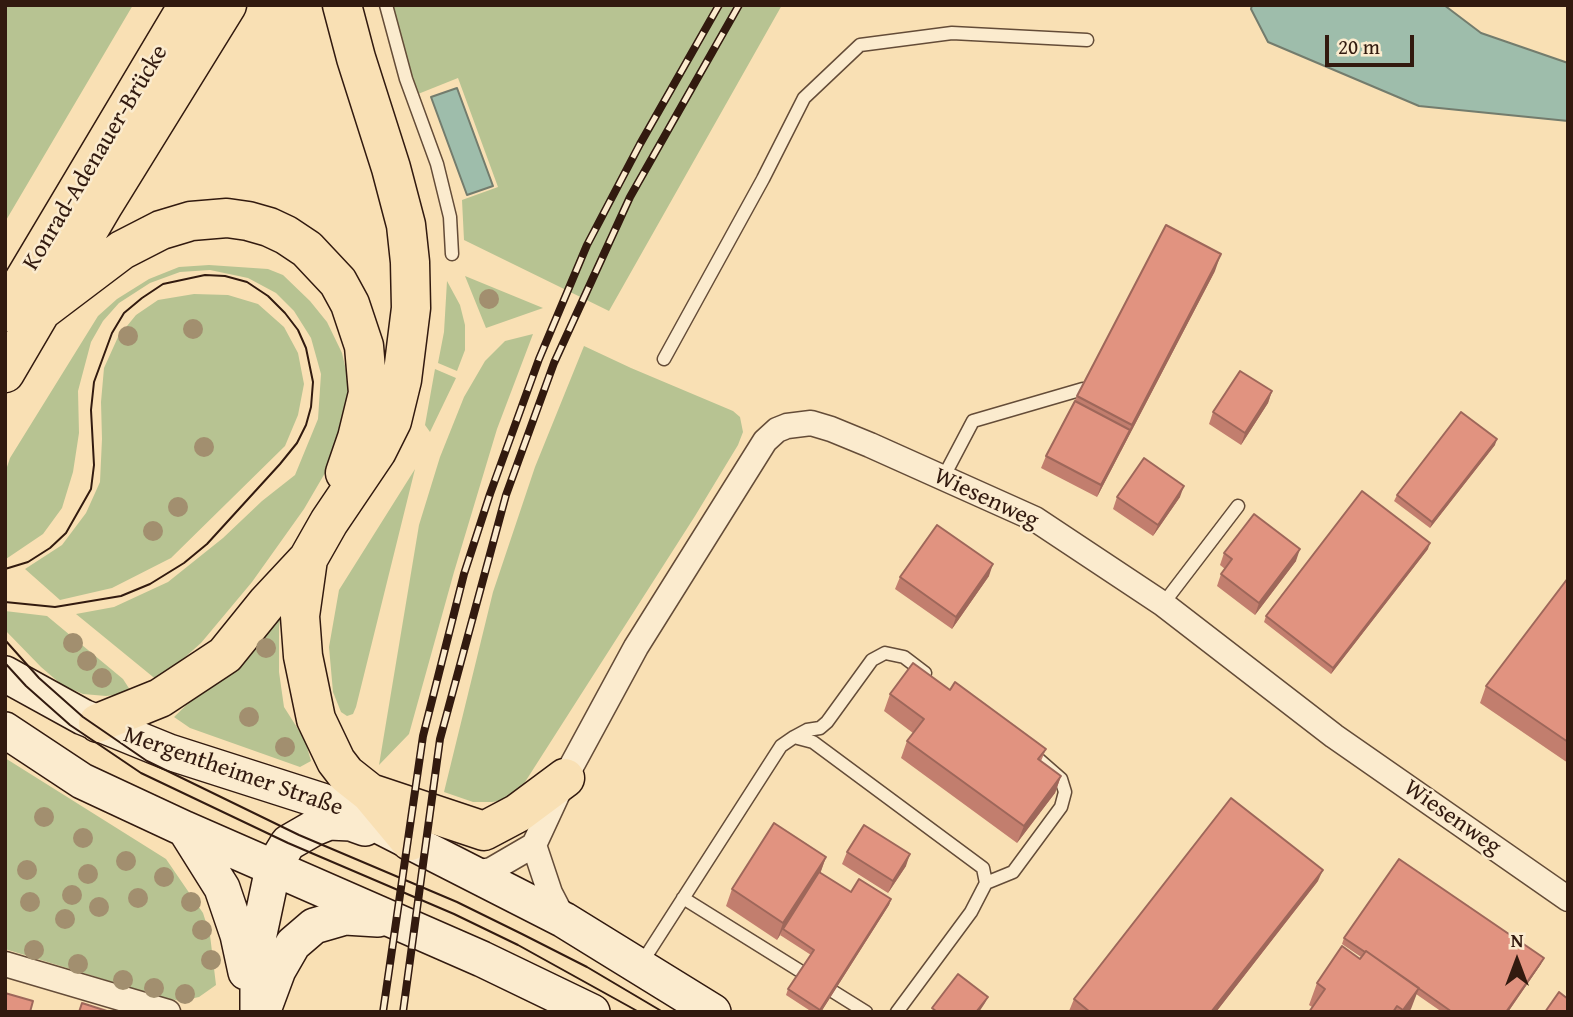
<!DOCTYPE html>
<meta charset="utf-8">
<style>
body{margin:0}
#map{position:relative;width:1573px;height:1017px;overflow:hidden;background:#f9e0b4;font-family:"Gentium Book Plus",serif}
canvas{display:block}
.frame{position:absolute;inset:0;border:7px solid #321a0f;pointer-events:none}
.north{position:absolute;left:1482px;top:926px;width:70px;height:70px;-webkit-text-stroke:5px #fbebce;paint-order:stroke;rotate:0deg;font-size:19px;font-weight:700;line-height:28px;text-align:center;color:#321a0f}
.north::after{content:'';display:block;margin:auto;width:24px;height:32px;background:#321a0f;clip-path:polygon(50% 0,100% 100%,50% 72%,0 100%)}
.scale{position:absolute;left:1325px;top:35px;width:89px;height:32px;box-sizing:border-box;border:4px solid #321a0f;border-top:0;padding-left:9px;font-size:21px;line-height:24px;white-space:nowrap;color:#321a0f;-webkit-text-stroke:5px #fbebce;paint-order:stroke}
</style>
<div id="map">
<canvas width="1573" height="1017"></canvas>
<div class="frame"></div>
<div class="north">N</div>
<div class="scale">20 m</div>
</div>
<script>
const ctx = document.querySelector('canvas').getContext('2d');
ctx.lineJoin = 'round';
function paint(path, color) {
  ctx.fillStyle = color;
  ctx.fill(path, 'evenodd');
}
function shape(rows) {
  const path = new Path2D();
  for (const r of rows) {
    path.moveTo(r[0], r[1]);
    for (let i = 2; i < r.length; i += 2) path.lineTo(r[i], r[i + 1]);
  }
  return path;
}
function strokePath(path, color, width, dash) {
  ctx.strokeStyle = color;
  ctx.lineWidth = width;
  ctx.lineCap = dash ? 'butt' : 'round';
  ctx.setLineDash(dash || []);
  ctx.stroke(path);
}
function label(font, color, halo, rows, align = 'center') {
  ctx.font = font + ' "Gentium Book Plus",serif';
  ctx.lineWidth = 5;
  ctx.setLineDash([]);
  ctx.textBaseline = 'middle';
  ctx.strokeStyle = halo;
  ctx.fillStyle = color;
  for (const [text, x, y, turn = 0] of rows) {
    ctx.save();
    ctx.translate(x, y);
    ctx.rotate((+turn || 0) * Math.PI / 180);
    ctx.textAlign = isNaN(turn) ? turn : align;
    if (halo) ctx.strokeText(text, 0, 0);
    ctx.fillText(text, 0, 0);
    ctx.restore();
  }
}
paint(shape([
 [5,5,133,5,5,222],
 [380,5,782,5,609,311,464,240,462,200,498,187,458,78,408,98],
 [209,265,268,269,283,275,310,301,327,322,342,353,349,383,344,421,332,461,304,509,252,582,201,643,158,681,76,614,114,607,168,582,223,538,262,501,295,475,318,419,321,374,311,338,294,311,276,293,248,278,210,270,180,272,150,283,119,303,103,321,91,342,78,391,79,433,73,472,62,508,43,534,6,559,5,473,10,458,98,316,117,299,149,279,179,267],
 [465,276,543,308,486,328],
 [447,281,460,305,465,325,465,350,457,371,438,363,444,332],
 [194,294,228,295,258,304,284,327,298,353,304,384,298,415,285,446,171,558,112,588,60,600,25,569,62,545,86,513,100,482,102,439,101,402,104,368,118,337,136,315,158,300],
 [533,334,497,429,454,572,409,734,379,765,419,525,440,457,464,397,485,361,505,341],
 [584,346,631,368,733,411,740,417,743,432,738,445,695,516,518,793,505,800,492,802,473,802,444,792,493,592,535,467],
 [435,369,456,378,430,432,425,425],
 [415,469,356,707,353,714,347,716,341,712,333,692,329,647,339,590],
 [283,598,279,627,279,672,284,707,305,740,311,761,300,767,190,728,174,717,200,692],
 [5,611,47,616,123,679,132,693,106,696,83,694,62,685,41,667,5,630],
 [5,758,166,859,203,913,210,935,216,985,199,997,181,1001,165,998,5,949]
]), '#b7c392');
const water = shape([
 [1252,5,1444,5,1481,33,1568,63,1568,121,1419,106,1268,42,1251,9,1252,5],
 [457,88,493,186,467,195,431,97,457,88]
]);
paint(water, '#9ebdab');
strokePath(water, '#737c6d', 2);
const service = shape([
 [386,5,406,79,437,164,450,217,452,254],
 [664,359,763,179,804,98,860,45,952,33,1087,40],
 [943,478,973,421,1083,389],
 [1163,604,1238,506],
 [794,737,807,730,820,728,827,722,872,660,885,653,904,657,925,673],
 [986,883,1013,872,1061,807,1065,792,1061,779,1029,751],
 [683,898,866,1012],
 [641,964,781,746,794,737,813,742,983,868,986,883,971,912,897,1012]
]);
const minor = shape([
 [473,873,491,870,534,845],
 [564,920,550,893,534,845,565,778,636,647,765,441,777,430,787,426,811,423,831,429,870,445,1035,519,1163,604,1334,736,1568,899],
 [5,964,168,1012]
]);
const secondary = shape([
 [5,674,83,717,169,752,322,801,368,820,564,920,713,1012],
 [5,730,82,781,185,829,482,959,592,1012],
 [185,829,222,888,238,935,246,972],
 [265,1005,278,970,293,944,314,926,345,917,378,919],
 [258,1012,258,939,273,868,288,843,314,828,329,822,351,823,365,828]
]);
const primary = shape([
 [44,309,122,250,161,230,191,221,227,218,248,221,269,227,286,235,307,249,338,282,350,304,364,346,368,393,357,438,345,473],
 [5,312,188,5],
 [5,373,104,204,227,5],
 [308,559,300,616,303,656,316,719,336,761,346,774,370,793,410,841],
 [98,723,160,698,225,655,267,603,308,559,329,522,377,451,392,421,402,380,411,308,410,262,406,225,391,168,356,58,342,5],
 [370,793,484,831,518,813,565,778]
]);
strokePath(service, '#644c38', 15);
strokePath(minor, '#644c38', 27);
strokePath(secondary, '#321a0f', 38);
strokePath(primary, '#321a0f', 41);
strokePath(service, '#fbebce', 12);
strokePath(minor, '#fbebce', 24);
strokePath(secondary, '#fbebce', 35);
strokePath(primary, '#f9e0b4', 38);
strokePath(shape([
 [5,569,28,562,50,548,66,533,91,489,94,465,91,410,94,382,112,333,124,313,142,298,163,284,205,275,225,276,247,282,268,296,285,313,298,330,306,348,313,382,311,407,306,425,297,443,280,464,207,544,184,563,150,584,121,596,55,607,5,602],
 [5,640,39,678,83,717,147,761,299,835,457,902,522,934,587,967,663,1012],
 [5,663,26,686,70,725,141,773,288,843,454,914,518,945,639,1012]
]), '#321a0f', 2);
const rail = shape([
 [383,1012,423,736,464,574,490,494,539,359,587,245,640,144,719,5],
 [403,1012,440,739,506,495,554,363,630,197,739,5]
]);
strokePath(rail, '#321a0f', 8);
strokePath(rail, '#fbebce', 5, [16]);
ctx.fillStyle = '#a28f6f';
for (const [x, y] of [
 [489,299],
 [193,329],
 [128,336],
 [204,447],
 [178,507],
 [153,531],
 [73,643],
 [266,648],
 [87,661],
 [102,678],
 [249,717],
 [285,747],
 [44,817],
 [83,838],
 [126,861],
 [27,870],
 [88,874],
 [164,877],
 [72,895],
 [138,898],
 [30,902],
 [191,902],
 [99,907],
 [65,919],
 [202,930],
 [34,950],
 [211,960],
 [78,964],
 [123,980],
 [154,988],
 [185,994]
]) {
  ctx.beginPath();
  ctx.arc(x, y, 10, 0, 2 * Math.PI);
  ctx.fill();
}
paint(shape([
 [1215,271,1097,497,1041,468,1046,456,1077,396],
 [1272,391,1268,403,1241,445,1209,424,1213,412],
 [1495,445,1430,528,1394,501,1397,495],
 [1117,497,1180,497,1153,536,1113,509],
 [1428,549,1331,674,1264,622,1266,616],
 [1224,553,1296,561,1255,615,1217,586,1221,574,1225,569,1220,565],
 [989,576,952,629,895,589,900,577],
 [1568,578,1568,763,1480,703,1486,686],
 [950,690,1046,749,1041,761,1061,776,1055,793,1017,843,901,758,907,741,913,733,884,711,890,694],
 [847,852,906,866,888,893,842,864],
 [826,857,820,873,851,892,891,899,889,905,821,1012,812,1012,786,995,788,989,811,955,780,935,781,934,777,940,726,906,732,889],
 [1318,881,1216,1012,1071,1012,1069,1011,1074,999],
 [1344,938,1541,964,1508,1012,1442,1012,1416,994,1409,1012,1309,1012,1312,1007,1309,1005,1317,983,1361,957,1342,944]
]), '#c27e6e');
paint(shape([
 [1221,254,1215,271,1097,497,1101,485,1132,425],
 [1272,391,1268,403,1241,445,1245,433],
 [1497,439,1495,445,1430,528,1432,522],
 [1184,486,1180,497,1153,536,1158,525],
 [1430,543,1428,549,1331,674,1333,668],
 [1300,549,1296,561,1255,615,1259,603],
 [993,564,989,576,952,629,956,617],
 [1061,776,1055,793,1017,843,1024,826],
 [910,854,906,866,888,893,893,881],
 [826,857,820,874,783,929,777,940,783,923],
 [1323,870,1318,881,1216,1012,1211,1012],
 [891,899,889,905,821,1012,820,1012],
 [1544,958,1541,964,1508,1012,1506,1012],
 [1419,988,1411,1009,1409,1012,1402,1012],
 [988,997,985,1003,979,1012,976,1012]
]), '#9e675a');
const building = shape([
 [1166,225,1221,254,1132,425,1077,396,1166,225],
 [1240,371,1272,391,1245,433,1213,412,1240,371],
 [1075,401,1130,430,1101,485,1046,456,1075,401],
 [1461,412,1497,439,1432,522,1397,495,1461,412],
 [1144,458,1184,486,1158,525,1117,497,1144,458],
 [1362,491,1430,543,1333,668,1266,616,1362,491],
 [1254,514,1300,549,1259,603,1221,574,1232,559,1224,553,1254,514],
 [937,525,993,564,956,617,900,577,937,525],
 [1568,578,1568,742,1486,686,1568,578],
 [913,663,950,690,955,682,1046,749,1038,759,1061,776,1024,826,907,741,924,719,890,694,913,663],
 [1231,798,1323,870,1211,1012,1090,1012,1074,999,1231,798],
 [774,823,826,857,783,923,732,889,774,823],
 [864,825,910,854,893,881,847,852,864,825],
 [1399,859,1544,958,1506,1012,1452,1012,1366,951,1365,952,1344,938,1399,859],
 [819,872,851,892,859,879,891,899,820,1010,788,989,814,950,783,929,819,872],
 [1342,946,1360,959,1366,951,1419,988,1403,1010,1397,1006,1393,1012,1309,1012,1325,989,1317,983,1342,946],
 [958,974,988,997,976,1012,937,1012,932,1008,958,974],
 [1559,992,1568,999,1568,1012,1545,1012,1559,992],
 [5,993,33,1001,30,1012,5,1012,5,993],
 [82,1003,110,1012,79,1012,82,1003]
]);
paint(building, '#e19380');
strokePath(building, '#9e675a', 2);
label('24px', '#321a0f', '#fbebce', [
 ["Konrad-Adenauer-Brücke",96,158,-59],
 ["Wiesenweg",986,499,25],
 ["Mergentheimer Straße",233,772,19],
 ["Wiesenweg",1452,818,35]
]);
</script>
